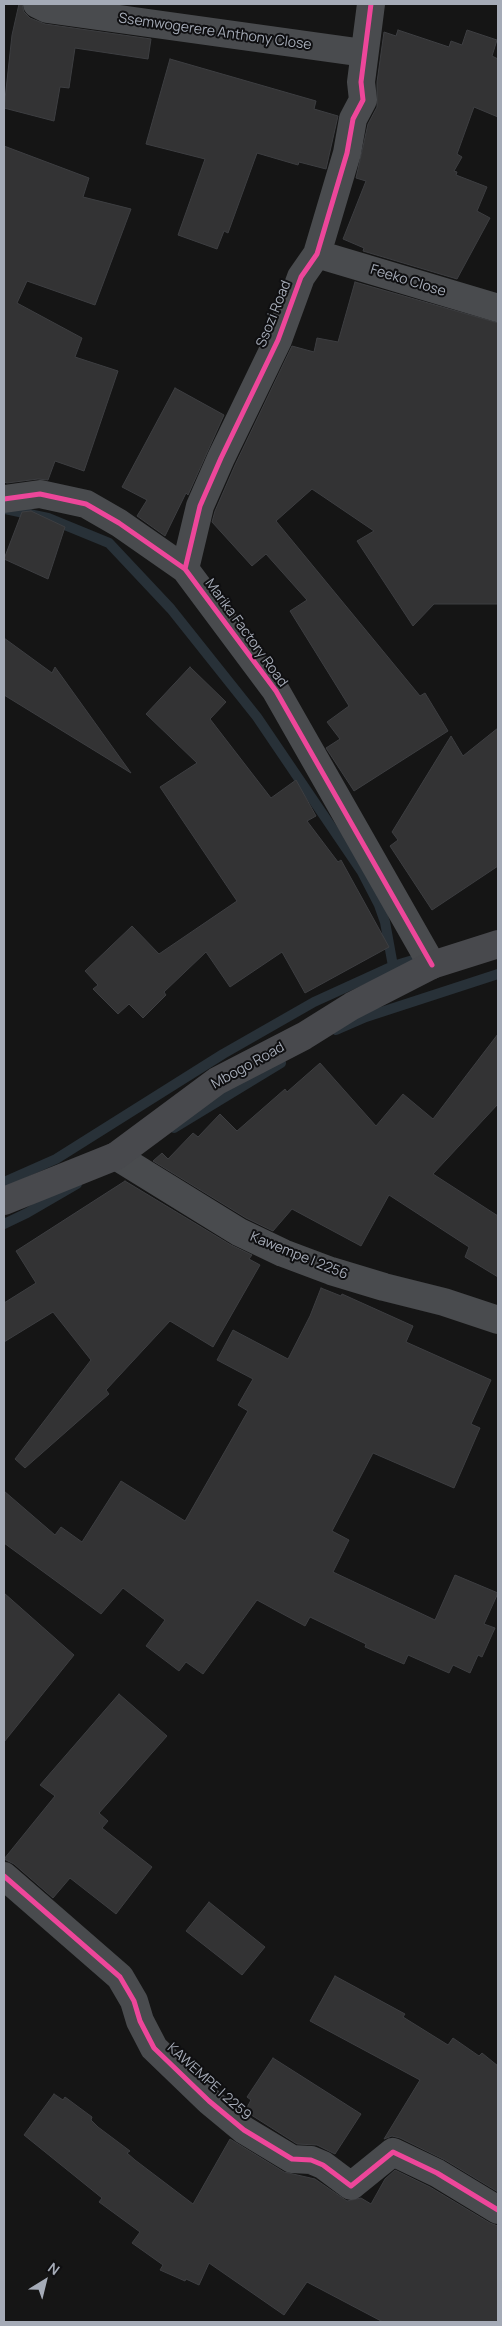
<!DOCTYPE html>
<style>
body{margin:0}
#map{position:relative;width:502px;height:2326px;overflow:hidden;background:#151515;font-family:Manrope,sans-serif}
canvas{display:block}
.frame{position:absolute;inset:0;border:5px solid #a5abb7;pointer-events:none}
.north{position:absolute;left:20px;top:2256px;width:50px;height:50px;-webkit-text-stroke:4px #0f0f11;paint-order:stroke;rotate:36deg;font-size:14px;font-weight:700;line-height:20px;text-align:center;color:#a5abb7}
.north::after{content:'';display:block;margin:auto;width:18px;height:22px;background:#a5abb7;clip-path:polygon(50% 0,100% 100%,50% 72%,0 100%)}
</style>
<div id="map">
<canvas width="502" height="2326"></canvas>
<div class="frame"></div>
<div class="north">N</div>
</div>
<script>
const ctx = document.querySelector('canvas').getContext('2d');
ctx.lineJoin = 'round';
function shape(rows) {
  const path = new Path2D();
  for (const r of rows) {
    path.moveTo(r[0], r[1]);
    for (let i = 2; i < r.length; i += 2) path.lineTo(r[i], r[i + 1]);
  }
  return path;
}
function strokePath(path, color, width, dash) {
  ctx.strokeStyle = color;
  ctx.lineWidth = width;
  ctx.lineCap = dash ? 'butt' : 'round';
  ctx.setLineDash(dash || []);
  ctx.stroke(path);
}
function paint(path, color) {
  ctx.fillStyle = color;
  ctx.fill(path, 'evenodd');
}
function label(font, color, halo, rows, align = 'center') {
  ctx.font = font + ' Manrope,sans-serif';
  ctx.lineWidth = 4;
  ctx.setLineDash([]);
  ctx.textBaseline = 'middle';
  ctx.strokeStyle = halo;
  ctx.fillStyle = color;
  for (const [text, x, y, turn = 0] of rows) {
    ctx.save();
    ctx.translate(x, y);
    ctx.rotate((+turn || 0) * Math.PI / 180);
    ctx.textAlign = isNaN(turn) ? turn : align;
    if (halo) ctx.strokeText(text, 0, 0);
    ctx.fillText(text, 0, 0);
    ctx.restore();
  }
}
strokePath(shape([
 [5,509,48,518,109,543,171,609,257,717,362,872,379,905,385,922,393,966],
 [336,1030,366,1017,498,974],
 [174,1128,281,1063],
 [4,1182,56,1159,223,1054,314,1002,393,966,423,957],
 [4,1224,27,1213,77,1184]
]), '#283138', 10);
const building = shape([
 [19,4,22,4,24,12,30,18,45,24,151,39,148,59,75,48,69,88,60,87,54,121,4,108,12,35,19,4],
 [398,30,449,47,451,41,462,45,467,30,497,40,492,56,498,59,498,117,474,107,457,154,462,157,454,171,457,172,456,175,487,187,477,211,490,218,457,279,363,251,364,248,343,239,366,181,356,178,368,124,377,107,377,82,384,32,396,36,398,30],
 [170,59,316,101,314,109,338,116,326,169,299,162,298,165,257,153,228,233,224,231,217,249,178,235,205,159,146,144,170,59],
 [4,146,89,178,83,197,131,209,95,305,27,281,17,303,82,338,75,357,118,371,84,471,55,461,48,480,38,479,7,483,4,482,4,146],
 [355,282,498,323,498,604,434,604,413,626,357,541,374,531,312,489,276,521,420,696,425,693,448,731,354,791,326,748,340,739,327,722,349,706,290,611,307,600,266,554,252,566,212,522,215,511,235,465,292,346,314,352,317,338,338,342,355,282],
 [175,388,224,415,188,495,186,493,165,536,137,516,147,500,122,487,175,388],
 [31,511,65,527,48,579,4,559,22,512,31,511],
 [4,638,52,673,55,667,131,773,4,695,4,638],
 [190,667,226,702,210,719,271,798,296,780,316,816,307,821,338,862,341,860,389,947,305,993,282,952,230,987,206,952,164,992,166,995,143,1018,129,1004,118,1014,93,989,98,985,85,971,132,926,159,954,237,901,160,787,197,763,146,714,190,667],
 [498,728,498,866,432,910,390,846,398,840,392,832,451,736,463,756,498,728],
 [498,1034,498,1104,433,1174,498,1216,498,1277,465,1257,469,1247,389,1195,361,1246,292,1209,273,1231,246,1218,153,1161,162,1153,168,1159,193,1133,198,1137,220,1114,237,1131,285,1089,287,1092,320,1063,376,1126,403,1094,433,1119,498,1034],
 [125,1181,231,1245,252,1255,249,1259,260,1265,213,1347,170,1321,106,1390,109,1394,25,1468,15,1459,91,1360,53,1312,4,1342,4,1303,36,1283,16,1251,125,1181],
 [321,1288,341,1296,342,1294,413,1326,406,1342,491,1380,471,1424,480,1428,454,1488,373,1453,332,1531,349,1540,333,1572,435,1620,455,1575,498,1593,484,1624,495,1628,482,1657,478,1655,470,1673,453,1665,449,1673,408,1655,404,1664,365,1647,366,1644,310,1617,305,1626,257,1600,203,1674,186,1662,179,1671,146,1646,165,1620,123,1588,101,1614,4,1543,4,1491,55,1535,61,1527,82,1542,121,1481,185,1521,248,1411,238,1405,253,1379,217,1360,233,1330,288,1359,310,1316,321,1288],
 [4,1593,74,1655,4,1742,4,1593],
 [119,1694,167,1736,99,1813,108,1821,102,1828,152,1867,116,1914,70,1878,53,1898,14,1864,4,1859,55,1796,40,1785,119,1694],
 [209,1902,265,1947,242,1975,186,1931,209,1902],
 [335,1976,405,2014,403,2017,448,2045,453,2038,479,2056,482,2053,498,2066,498,2192,445,2160,400,2138,392,2136,384,2139,420,2080,310,2021,335,1976],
 [273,2058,361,2114,335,2154,317,2145,297,2144,245,2111,251,2100,247,2097,273,2058],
 [54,2094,63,2100,65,2097,92,2117,91,2120,98,2127,130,2151,127,2153,135,2160,193,2204,230,2139,284,2172,315,2179,347,2201,361,2198,371,2204,385,2179,395,2170,430,2187,490,2223,498,2226,498,2322,383,2322,307,2282,284,2315,209,2263,199,2285,186,2279,185,2281,160,2270,163,2265,132,2243,140,2232,99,2202,102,2198,24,2135,54,2094]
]);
paint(building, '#333334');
strokePath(building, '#3d3e41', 1);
strokePath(shape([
 [37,4,47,9,364,53],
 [317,254,498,308],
 [4,499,40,494,86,504,119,523,185,569,276,691,432,965],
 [185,569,200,506,221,458,278,340,301,277,317,254,347,153,353,119,363,100,361,82,371,4],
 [116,1156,239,1232,283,1253,331,1271,384,1287,444,1302,498,1320],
 [4,1876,120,1977,134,2001,140,2021,154,2048,209,2101,244,2130,292,2159,311,2160,323,2165,351,2186,393,2152,437,2173,498,2210]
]), '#494b4e', 28);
strokePath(shape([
 [4,1201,116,1156,217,1081,304,1036,352,1006,432,965,498,944]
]), '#48494d', 28);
strokePath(shape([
 [4,499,40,494,86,504,119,523,185,569,276,691,432,965],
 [185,569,200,506,221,458,278,340,301,277,317,254,347,153,353,119,363,100,361,82,371,4],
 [4,1876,120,1977,134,2001,140,2021,154,2048,209,2101,244,2130,292,2159,311,2160,323,2165,351,2186,393,2152,437,2173,498,2210]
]), '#ed469a', 5);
label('14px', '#a5abb7', '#0f0f11', [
 ["Ssemwogerere Anthony Close",215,32,8],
 ["Feeko Close",408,281,17],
 ["Ssozi Road",274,314,-68],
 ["Marika Factory Road",246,633,54],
 ["Mbogo Road",248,1066,-29],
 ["Kawempe I 2256",299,1256,22],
 ["KAWEMPE I 2259",209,2082,42]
]);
</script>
